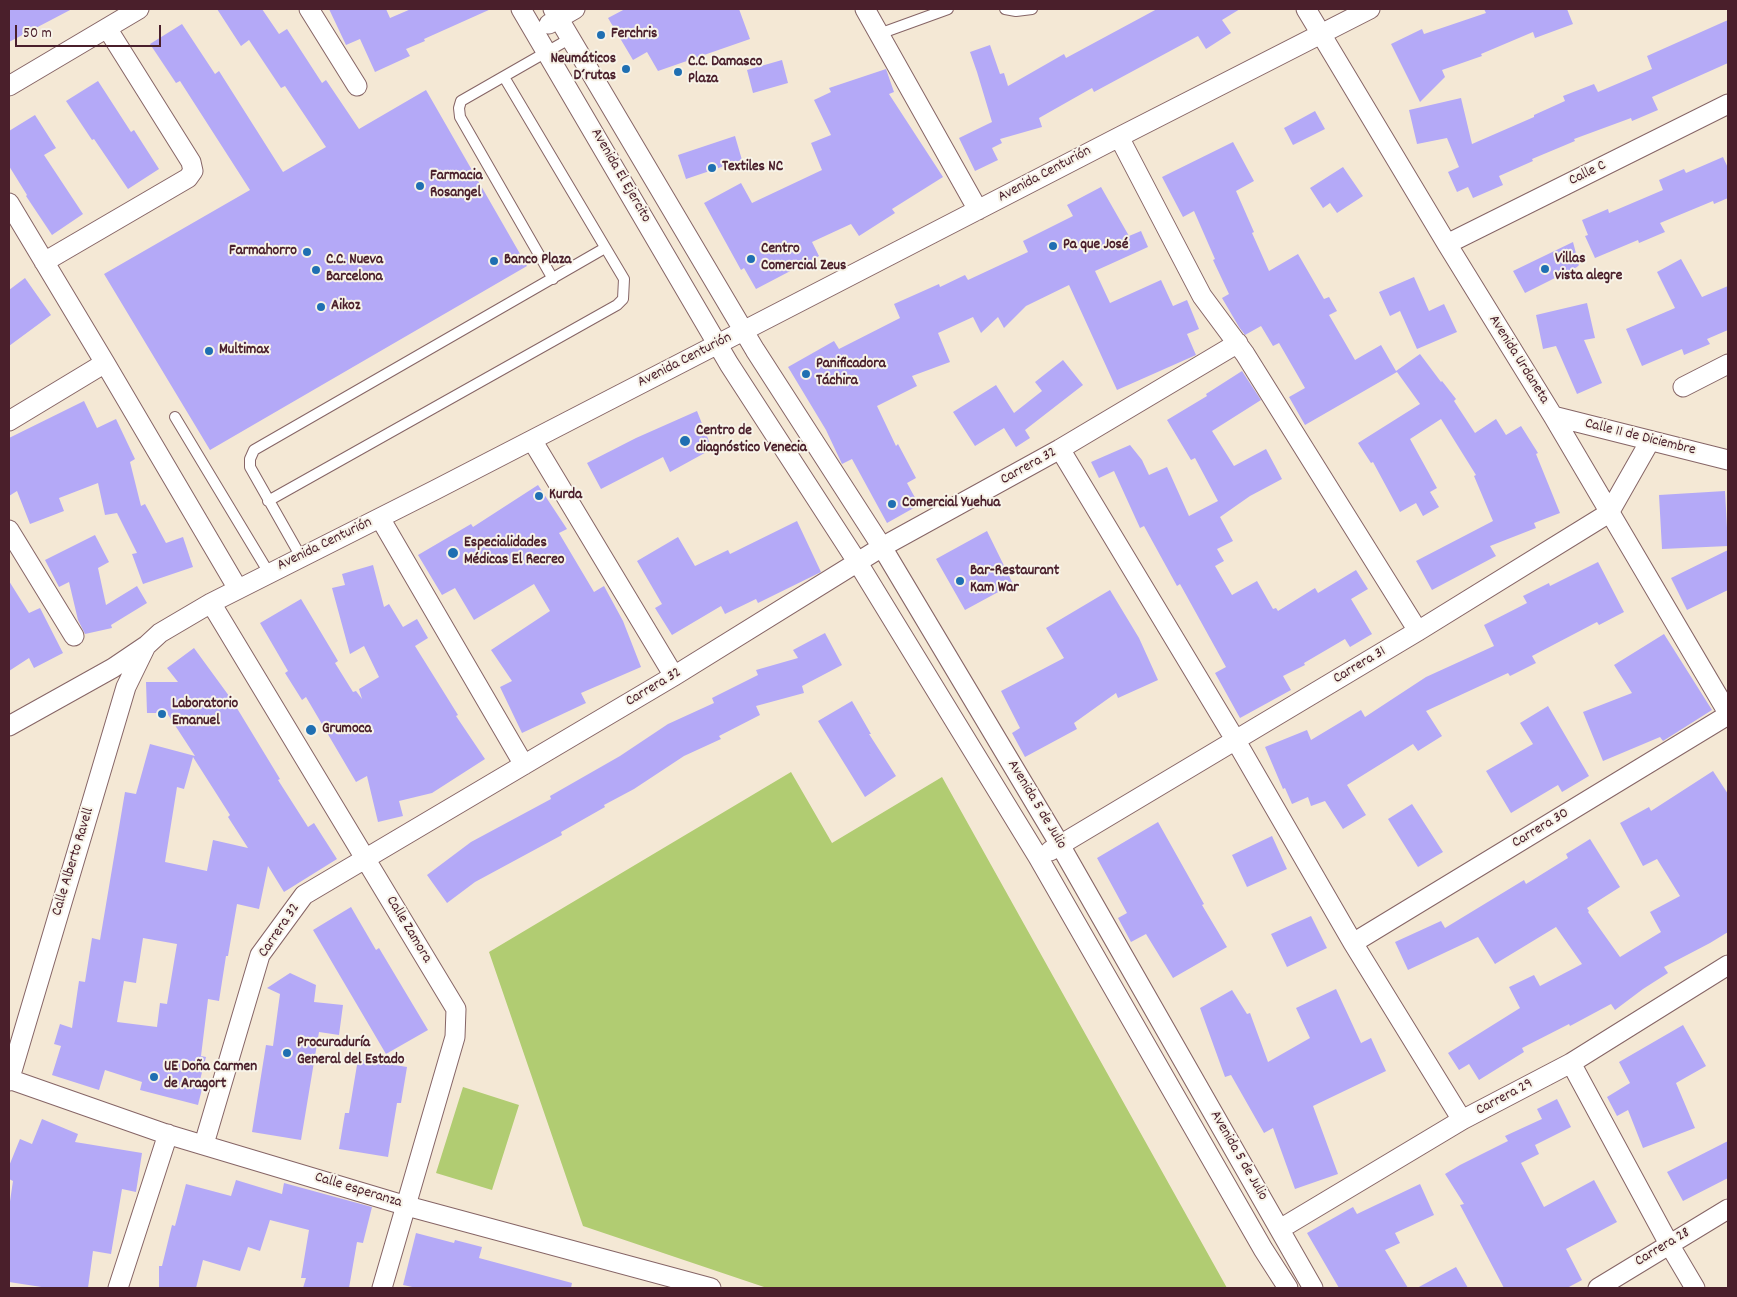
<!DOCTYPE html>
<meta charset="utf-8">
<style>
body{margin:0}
#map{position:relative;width:1737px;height:1297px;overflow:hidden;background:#f4e8d5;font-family:Dekko,sans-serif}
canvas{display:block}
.frame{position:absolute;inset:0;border:10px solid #4a1f2b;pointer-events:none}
.scale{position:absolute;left:15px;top:25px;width:146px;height:22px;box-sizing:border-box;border:2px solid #4a1f2b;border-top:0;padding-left:6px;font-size:15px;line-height:18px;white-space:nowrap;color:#4a1f2b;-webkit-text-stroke:4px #f7f3e8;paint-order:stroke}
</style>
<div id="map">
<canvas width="1737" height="1297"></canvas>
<div class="frame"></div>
<div class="scale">50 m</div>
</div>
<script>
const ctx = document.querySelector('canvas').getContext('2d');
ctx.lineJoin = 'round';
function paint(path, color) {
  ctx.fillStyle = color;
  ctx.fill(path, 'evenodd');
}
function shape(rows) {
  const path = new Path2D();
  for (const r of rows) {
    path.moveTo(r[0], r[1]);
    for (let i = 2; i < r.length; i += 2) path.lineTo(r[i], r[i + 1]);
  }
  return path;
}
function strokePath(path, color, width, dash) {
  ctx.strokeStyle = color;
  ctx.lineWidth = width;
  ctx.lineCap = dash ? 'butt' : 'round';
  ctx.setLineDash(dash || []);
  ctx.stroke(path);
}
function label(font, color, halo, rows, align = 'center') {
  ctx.font = font + ' Dekko,sans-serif';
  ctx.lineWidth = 4;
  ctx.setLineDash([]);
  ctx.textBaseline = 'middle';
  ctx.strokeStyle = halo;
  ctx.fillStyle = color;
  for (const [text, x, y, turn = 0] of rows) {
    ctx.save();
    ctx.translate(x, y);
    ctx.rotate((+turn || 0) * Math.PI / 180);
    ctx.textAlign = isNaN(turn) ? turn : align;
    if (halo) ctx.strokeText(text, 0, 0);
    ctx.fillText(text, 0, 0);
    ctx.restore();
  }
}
paint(shape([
 [791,772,832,843,942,777,1227,1288,767,1288,583,1226,489,952],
 [463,1087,519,1105,492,1190,436,1173]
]), '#b1cc72');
paint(shape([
 [9,9,72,9,9,42],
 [217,9,262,9,279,34,287,29,322,83,326,80,359,129,426,90,527,266,210,450,104,274,250,190,180,81,176,83,150,44,182,24,215,74,219,71,283,172,326,147,285,86,281,88,249,40,241,46],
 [329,9,386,9,390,18,411,9,491,9,424,39,425,41,406,49,410,56,375,72,360,39,346,45],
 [625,9,739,9,750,39,658,71,647,52,633,60,608,18],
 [1157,9,1240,9,1222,20,1231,33,1206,49,1198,36,1094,92,1092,88,1039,118,1042,127,1000,139,1002,143,992,148,998,160,975,171,959,138,992,122,977,72,970,52,990,45,1000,74,1004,73,1008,86,1064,54,1066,58],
 [1484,9,1567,9,1573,24,1535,38,1533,32,1481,54,1482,56,1442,70,1445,77,1420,102,1391,44,1422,29,1424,34,1486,13],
 [1728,20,1728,63,1652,97,1658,110,1632,121,1631,118,1574,139,1575,141,1532,159,1533,161,1499,176,1503,185,1473,198,1468,187,1457,192,1448,172,1459,167,1447,138,1417,144,1409,110,1461,98,1472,144,1534,117,1534,115,1565,101,1563,96,1594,84,1598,92,1652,69,1647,56],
 [782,60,788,83,753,93,747,70],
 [886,69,894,92,889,94,943,177,892,209,895,213,859,236,851,224,812,242,819,256,756,289,744,268,741,270,704,203,741,183,752,203,822,170,811,143,831,135,814,100,831,92,829,88],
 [98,81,131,132,134,130,159,169,128,189,94,139,92,140,66,101],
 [1315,111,1325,129,1293,145,1284,128],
 [35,115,56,148,44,155,83,214,52,235,26,196,27,195,9,166,9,131],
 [735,136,742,160,686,179,678,155],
 [1233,142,1254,181,1236,191,1254,232,1252,233,1269,271,1298,254,1324,299,1329,297,1337,311,1329,315,1355,360,1381,345,1396,371,1420,354,1441,382,1442,381,1456,399,1454,401,1475,433,1496,419,1506,435,1521,426,1538,453,1536,454,1560,513,1534,523,1536,528,1490,546,1496,556,1432,590,1416,561,1493,521,1474,476,1476,475,1441,419,1410,439,1437,488,1430,492,1439,507,1423,516,1416,503,1400,512,1373,462,1371,463,1358,443,1420,404,1397,372,1305,425,1289,397,1305,388,1279,343,1273,346,1261,326,1245,335,1239,327,1222,298,1229,294,1213,260,1215,259,1194,211,1183,217,1162,177],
 [1723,157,1728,168,1728,198,1714,204,1713,201,1660,223,1665,232,1639,243,1638,240,1595,258,1585,236,1588,235,1582,220,1608,209,1609,213,1663,190,1659,180,1684,169,1686,173],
 [1343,167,1363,196,1337,213,1330,203,1323,208,1310,188],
 [1101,187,1129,236,1141,231,1148,247,1095,271,1110,303,1161,280,1173,306,1187,300,1199,329,1187,334,1196,355,1117,390,1069,285,1026,306,1004,328,998,317,981,333,973,317,938,333,950,362,912,376,917,386,877,406,896,446,898,444,916,478,907,483,919,505,887,523,852,459,842,464,826,430,788,367,834,341,839,349,900,318,894,304,939,284,940,287,965,275,968,280,1028,252,1023,241,1073,216,1067,205],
 [1573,242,1579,265,1577,267,1525,293,1513,271],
 [1681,259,1702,297,1728,286,1728,330,1707,339,1710,344,1684,355,1682,349,1642,366,1626,329,1675,308,1657,272],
 [1414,277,1429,311,1444,304,1457,332,1417,349,1400,311,1390,316,1379,292],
 [25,278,51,315,9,346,9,290],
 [1587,303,1595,338,1584,340,1602,383,1577,394,1556,346,1543,349,1536,315],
 [1063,360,1083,385,1025,430,1030,438,1016,447,1004,428,975,446,953,412,996,385,1014,413,1042,391,1035,382],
 [1242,371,1261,400,1212,431,1234,466,1266,449,1282,479,1250,496,1220,517,1233,541,1217,549,1224,561,1215,566,1232,595,1257,581,1273,609,1276,608,1278,611,1315,588,1318,593,1356,570,1368,589,1351,599,1372,634,1350,647,1345,639,1304,663,1305,665,1283,676,1291,690,1240,718,1215,673,1226,667,1180,584,1177,586,1144,526,1140,528,1114,471,1099,478,1091,462,1130,445,1142,460,1149,475,1167,467,1189,516,1218,501,1195,458,1191,460,1167,420,1207,396,1206,394],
 [84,401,97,428,116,419,135,459,130,462,141,506,145,504,166,543,183,537,193,567,143,584,132,554,137,553,117,513,105,515,98,483,59,498,64,511,30,524,17,491,9,496,9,438],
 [697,411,712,449,670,472,663,457,601,489,587,463,636,438],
 [538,485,567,529,559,533,594,592,604,586,623,621,641,667,581,693,586,703,522,733,500,687,512,681,491,650,550,611,534,584,474,620,455,588,442,595,418,555,471,524,473,527],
 [1725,491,1728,546,1662,549,1659,495],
 [797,521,821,572,758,603,756,599,725,614,721,606,672,635,655,608,662,604,637,561,678,537,695,566,728,550,730,554],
 [987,531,1013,584,965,610,936,559],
 [95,535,109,562,98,568,106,605,137,586,147,603,111,625,112,628,85,634,78,620,69,582,59,587,45,560],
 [1728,550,1728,590,1687,610,1671,578],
 [1598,562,1624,612,1599,625,1597,622,1532,656,1536,663,1510,676,1508,673,1426,711,1442,736,1418,751,1413,744,1347,785,1366,815,1343,829,1325,801,1311,806,1308,797,1292,804,1285,788,1283,789,1265,747,1307,730,1311,740,1361,710,1365,717,1426,677,1494,646,1484,625,1527,603,1523,596,1549,583,1550,586],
 [373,565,384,607,389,604,403,627,417,619,428,638,415,646,458,715,456,716,485,759,432,793,399,801,403,816,378,822,367,776,356,782,306,697,302,700,285,673,288,671,260,623,301,599,338,661,335,663,353,692,356,691,362,699,359,689,379,677,364,646,350,654,332,588,345,585,342,574],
 [9,581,29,613,40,608,63,653,34,668,29,658,9,671],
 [1110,590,1139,638,1158,680,1118,698,1116,693,1074,723,1077,729,1025,757,1012,733,1020,728,1001,691,1064,658,1046,628],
 [825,633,842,665,802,686,804,693,756,706,760,715,719,736,721,739,684,756,634,789,604,805,605,807,561,832,562,835,475,882,447,903,427,875,471,842,551,799,550,796,620,756,668,724,714,703,712,698,758,675,756,670,798,658,793,650],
 [1664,634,1712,710,1663,741,1660,737,1603,761,1583,712,1632,693,1614,665],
 [194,648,232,700,280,779,278,780,308,827,314,823,337,859,284,892,268,866,259,909,237,904,228,956,226,956,219,1001,208,999,201,1056,206,1057,200,1080,204,1081,198,1105,140,1090,142,1082,105,1070,99,1090,52,1075,61,1046,54,1044,60,1024,72,1028,79,981,85,982,92,938,100,940,125,792,136,794,150,744,195,756,167,713,147,713,146,682,178,682,167,668],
 [193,757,230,815,228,817,248,848,213,840,207,871,165,862,177,787,184,789],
 [143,938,177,944,167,1004,160,1003,157,1027,117,1022,124,981,136,983],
 [852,701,871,734,869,734,896,776,865,797,818,721],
 [1548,706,1589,776,1562,792,1558,785,1511,813,1486,771,1533,744,1520,723],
 [1713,771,1728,794,1728,932,1710,943,1664,967,1668,973,1643,989,1615,1010,1611,1004,1570,1026,1569,1024,1522,1048,1524,1052,1479,1080,1469,1064,1459,1070,1448,1053,1520,1008,1509,987,1534,975,1540,986,1582,964,1556,927,1495,964,1478,937,1408,970,1395,942,1441,921,1445,928,1524,880,1526,884,1568,858,1566,854,1590,839,1620,887,1587,908,1589,911,1588,912,1620,957,1661,932,1650,912,1680,896,1657,859,1643,866,1620,823,1649,807,1651,811],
 [1412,804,1443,852,1418,867,1388,819],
 [1158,822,1204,904,1202,905,1227,947,1173,978,1146,934,1131,942,1118,918,1127,913,1097,858],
 [1272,836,1287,869,1247,887,1232,855],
 [351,907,376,950,379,948,428,1030,386,1054,313,930],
 [1311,916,1327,948,1287,967,1271,934],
 [290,973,316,985,314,1002,343,1005,339,1035,319,1032,301,1140,252,1132,266,1045,273,1046,280,994,267,988],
 [1336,989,1361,1043,1371,1038,1386,1071,1313,1106,1338,1174,1295,1189,1273,1128,1264,1133,1231,1075,1225,1077,1200,1008,1232,990,1247,1014,1250,1013,1268,1062,1310,1038,1296,1008],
 [1683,1025,1706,1066,1676,1083,1695,1128,1643,1148,1628,1110,1617,1116,1607,1097,1630,1083,1619,1062],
 [358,1059,407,1067,401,1103,397,1103,388,1157,339,1149,345,1113,349,1113],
 [1557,1099,1571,1127,1535,1145,1539,1154,1521,1163,1544,1207,1594,1180,1617,1222,1566,1249,1582,1280,1567,1288,1504,1288,1460,1205,1464,1204,1445,1174,1460,1165,1508,1141,1505,1136,1542,1119,1537,1109],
 [42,1119,78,1134,75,1142,142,1153,136,1192,122,1189,111,1254,93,1251,88,1288,48,1288,9,1282,9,1208,13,1181,9,1179,9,1166,20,1139,32,1144],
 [1728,1141,1728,1178,1683,1201,1667,1172],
 [236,1180,282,1194,284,1183,372,1207,363,1243,357,1242,349,1288,303,1288,306,1278,301,1278,309,1230,270,1220,260,1251,248,1247,240,1271,203,1260,196,1288,159,1288,159,1266,162,1266,172,1225,175,1226,186,1184,231,1196],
 [1420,1184,1434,1215,1395,1233,1400,1243,1385,1250,1408,1288,1339,1288,1307,1233,1353,1207,1357,1214],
 [416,1233,454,1243,455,1240,482,1247,479,1258,572,1283,571,1288,417,1288,403,1285],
 [1456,1267,1468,1288,1417,1288]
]), '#b4a9f7');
const lane = shape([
 [1005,9,1016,11,1032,9],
 [879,34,948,9],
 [553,279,460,117,459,108,461,101,571,38],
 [175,417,269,573],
 [268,501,617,305,623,299,624,279,504,77],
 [301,557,250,467,250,459,254,450,605,248]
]);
const street = shape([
 [309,9,357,86],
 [521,9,729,364,858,563,1038,857,1263,1249,1288,1288],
 [553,9,755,350,882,547,1060,845,1313,1288],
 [865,9,978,210],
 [1306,9,1447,244,1553,416,1728,713],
 [549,24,575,9],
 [9,86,139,9],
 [1119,137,1202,296,1245,354,1418,631],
 [9,203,105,363,238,589],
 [1447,244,1728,104],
 [44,262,188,178,193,171,191,162,107,28],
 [1683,387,1728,364],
 [1553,416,1728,460],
 [9,421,105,363],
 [532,440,674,676],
 [1060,449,1236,741,1353,943,1462,1120],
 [380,518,524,765],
 [9,530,74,636],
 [211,603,456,1009,455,1037,382,1288],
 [9,726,113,668,147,645,160,633,211,603,435,490,1119,137,1370,9],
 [1050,851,1418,631,1609,513,1650,441],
 [1353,943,1728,715],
 [1571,1063,1669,1244,1695,1288],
 [9,1079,163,1133,407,1206,711,1288],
 [9,1081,126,687,146,646],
 [204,1144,260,955,304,895,674,676,882,547,1060,449,1238,343],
 [1280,1229,1462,1120,1571,1063,1728,965],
 [118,1288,168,1134],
 [1598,1288,1728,1209]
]);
strokePath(lane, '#866566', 12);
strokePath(street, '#866566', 21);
strokePath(lane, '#fff', 10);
strokePath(street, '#fff', 19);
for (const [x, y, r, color] of [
 [601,35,5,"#1f6fb2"],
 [626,69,5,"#1f6fb2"],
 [678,72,5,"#1f6fb2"],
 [712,168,5,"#1f6fb2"],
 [420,186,5,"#1f6fb2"],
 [1053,246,5,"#1f6fb2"],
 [307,252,5,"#1f6fb2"],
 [751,259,5,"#1f6fb2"],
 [494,261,5,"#1f6fb2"],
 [1545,269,5,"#1f6fb2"],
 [316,270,5,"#1f6fb2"],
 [321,307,5,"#1f6fb2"],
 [209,351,5,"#1f6fb2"],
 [806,374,5,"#1f6fb2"],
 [685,441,6,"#1f6fb2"],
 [539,496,5,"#1f6fb2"],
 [892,504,5,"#1f6fb2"],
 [453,553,6,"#1f6fb2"],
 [960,581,5,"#1f6fb2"],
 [162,714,5,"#1f6fb2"],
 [311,730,6,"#1f6fb2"],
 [287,1053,5,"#1f6fb2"],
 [154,1077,5,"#1f6fb2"]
]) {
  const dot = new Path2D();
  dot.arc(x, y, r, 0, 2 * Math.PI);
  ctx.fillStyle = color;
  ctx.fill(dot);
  strokePath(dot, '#f7f3e8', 2);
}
label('bold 15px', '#4a1f2b', '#f7f3e8', [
 ["Ferchris",611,35],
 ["Neumáticos",616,60,"right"],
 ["D´rutas",616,77,"right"],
 ["C.C. Damasco",688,63],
 ["Plaza",688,80],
 ["Textiles NC",722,168],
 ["Farmacia",430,177],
 ["Rosangel",430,194],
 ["Pa que José",1063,246],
 ["Centro",761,250],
 ["Comercial Zeus",761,267],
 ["Farmahorro",297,252,"right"],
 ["Villas",1555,260],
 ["vista alegre",1555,277],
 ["C.C. Nueva",326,261],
 ["Barcelona",326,278],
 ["Banco Plaza",504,261],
 ["Aikoz",331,307],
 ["Multimax",219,351],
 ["Panificadora",816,365],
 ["Táchira",816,382],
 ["Centro de",696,432],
 ["diagnóstico Venecia",696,449],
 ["Kurda",549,496],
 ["Comercial Yuehua",902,504],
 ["Especialidades",464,544],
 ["Médicas El Recreo",464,561],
 ["Bar-Restaurant",970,572],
 ["Kam War",970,589],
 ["Laboratorio",172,705],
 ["Emanuel",172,722],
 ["Grumoca",322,730],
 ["Procuraduría",297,1044],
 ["General del Estado",297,1061],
 ["UE Doña Carmen",164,1068],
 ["de Aragort",164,1085]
], 'left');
label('15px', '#4a1f2b', '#f7f3e8', [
 ["Calle C",1588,174,-26],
 ["Avenida Centurión",1045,175,-28],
 ["Avenida El Ejercito",620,176,60],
 ["Avenida Urdaneta",1518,360,58],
 ["Avenida Centurión",685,361,-27],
 ["Calle 11 de Diciembre",1640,438,14],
 ["Carrera 32",1029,467,-29],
 ["Avenida Centurión",325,545,-26],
 ["Carrera 31",1360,666,-31],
 ["Carrera 32",654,688,-31],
 ["Avenida 5 de Julio",1036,805,59],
 ["Carrera 30",1541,829,-31],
 ["Calle Alberto Ravell",74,862,-73],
 ["Calle Zamora",408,930,59],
 ["Carrera 32",280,931,-56],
 ["Carrera 29",1505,1098,-28],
 ["Avenida 5 de Julio",1238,1156,60],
 ["Calle esperanza",358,1191,17],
 ["Carrera 28",1663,1248,-31]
]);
</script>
